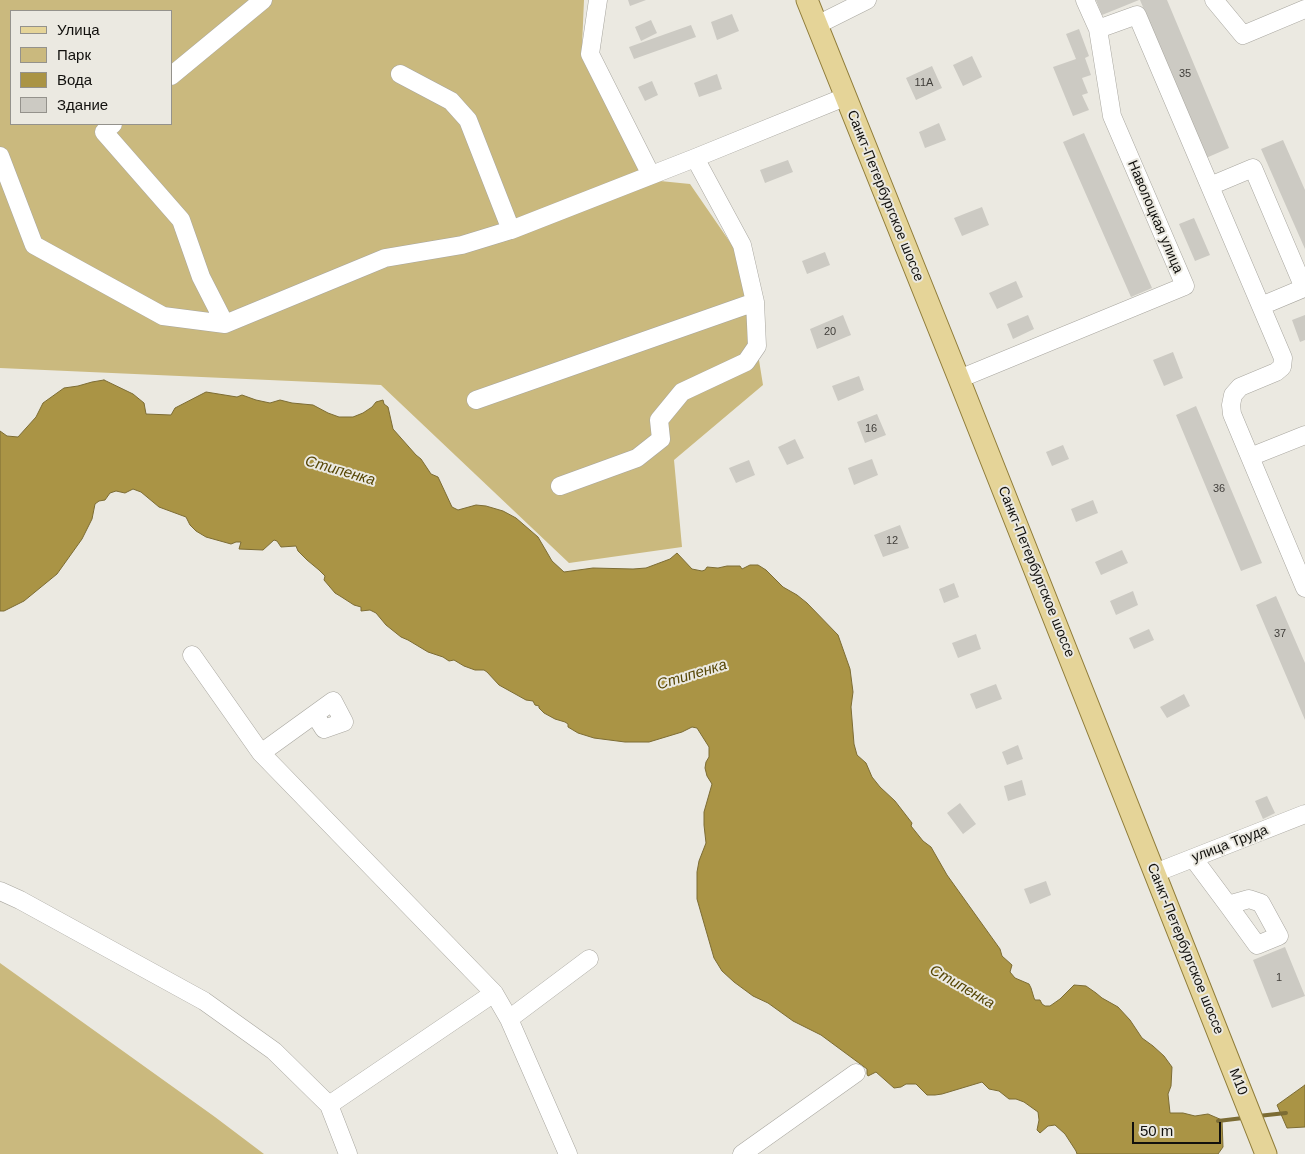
<!DOCTYPE html>
<meta charset="utf-8">
<style>
body{margin:0}
#map{position:relative;width:1305px;height:1154px;overflow:hidden;background:#ebe9e1;font-family:Helvetica,sans-serif}
canvas{display:block}
.legend{position:absolute;left:10px;top:10px;width:162px;height:115px;box-sizing:border-box;background:#ebe9e1;border:1px solid #94928c;margin:0;padding:6px 9px;list-style:none;font-size:15px;color:#11100d}
.legend li{display:flex;align-items:center;gap:10px;height:25px}
.legend b{width:25px;border:1px solid #94928c}
.scale{position:absolute;left:1132px;top:1122px;width:89px;height:22px;box-sizing:border-box;border:2px solid #11100d;border-top:0;padding-left:6px;font-size:15px;line-height:18px;white-space:nowrap;color:#11100d;-webkit-text-stroke:4px #ebe9e1;paint-order:stroke}
</style>
<div id="map">
<canvas width="1305" height="1154"></canvas>
<ul class="legend">
<li><b style="height:6px;background:#e5d498"></b>Улица</li>
<li><b style="height:14px;background:#cab97e"></b>Парк</li>
<li><b style="height:14px;background:#aa9445"></b>Вода</li>
<li><b style="height:14px;background:#cccac3"></b>Здание</li>
</ul>
<div class="scale">50 m</div>
</div>
<script>
const ctx = document.querySelector('canvas').getContext('2d');
ctx.lineJoin = 'round';
function paint(path, color) {
  ctx.fillStyle = color;
  ctx.fill(path, 'evenodd');
}
function shape(rows) {
  const path = new Path2D();
  for (const r of rows) {
    path.moveTo(r[0], r[1]);
    for (let i = 2; i < r.length; i += 2) path.lineTo(r[i], r[i + 1]);
  }
  return path;
}
function strokePath(path, color, width, dash) {
  ctx.strokeStyle = color;
  ctx.lineWidth = width;
  ctx.lineCap = dash ? 'butt' : 'round';
  ctx.setLineDash(dash || []);
  ctx.stroke(path);
}
function label(font, color, halo, rows, align = 'center') {
  ctx.font = font + ' Helvetica,sans-serif';
  ctx.lineWidth = 4;
  ctx.setLineDash([]);
  ctx.textBaseline = 'middle';
  ctx.strokeStyle = halo;
  ctx.fillStyle = color;
  for (const [text, x, y, turn = 0] of rows) {
    ctx.save();
    ctx.translate(x, y);
    ctx.rotate((+turn || 0) * Math.PI / 180);
    ctx.textAlign = isNaN(turn) ? turn : align;
    if (halo) ctx.strokeText(text, 0, 0);
    ctx.fillText(text, 0, 0);
    ctx.restore();
  }
}
paint(shape([
 [0,0,584,0,582,46,650,180,690,184,743,261,763,385,674,460,682,547,569,563,381,385,0,368],
 [11,11,171,11,171,124,11,124],
 [0,963,215,1117,264,1154,0,1154]
]), '#cab97e');
const water = shape([
 [104,380,133,394,144,403,146,414,171,415,175,408,206,392,237,397,242,395,256,400,270,403,280,400,292,403,313,405,328,413,339,417,353,417,363,413,372,407,376,402,383,400,384,404,388,407,393,429,416,455,421,459,431,474,438,477,452,507,458,510,476,505,486,506,503,511,516,518,538,537,552,561,564,572,593,568,633,569,646,568,670,559,677,553,692,569,702,571,705,570,707,567,718,568,727,566,740,566,742,569,750,565,758,565,766,570,783,587,797,595,807,603,838,635,850,669,853,692,851,707,854,744,857,755,866,763,872,777,880,787,895,801,912,823,911,826,923,841,931,847,947,875,1000,949,1002,956,1012,965,1010,972,1015,978,1029,984,1031,988,1034,998,1035,1000,1040,1000,1042,1004,1045,1006,1050,1006,1060,999,1074,985,1086,986,1096,993,1102,998,1118,1007,1130,1020,1142,1038,1153,1046,1164,1056,1172,1067,1171,1086,1168,1094,1170,1113,1183,1113,1195,1116,1208,1114,1222,1120,1223,1147,1218,1154,1077,1154,1076,1151,1065,1134,1055,1125,1048,1126,1040,1133,1037,1130,1039,1120,1038,1112,1024,1102,1016,1099,1009,1099,999,1091,989,1089,982,1082,942,1094,935,1095,927,1095,916,1084,906,1084,901,1087,894,1088,876,1072,868,1076,867,1074,867,1069,821,1035,793,1021,768,1003,753,996,734,982,722,971,714,958,697,899,697,872,699,861,706,843,704,825,704,812,712,784,707,776,705,768,706,762,709,757,709,747,697,728,692,727,682,732,649,742,625,742,594,738,578,733,568,727,568,724,565,722,555,719,544,713,539,708,539,706,535,705,533,701,526,700,499,685,487,672,484,670,475,670,464,666,454,660,449,661,443,657,428,652,408,640,401,637,386,625,376,613,370,610,361,611,361,607,354,605,340,596,335,593,324,580,325,576,319,570,307,560,298,551,296,546,281,547,277,541,274,540,263,550,239,549,241,542,236,542,231,544,206,537,196,531,190,525,186,517,159,507,141,492,133,489,125,493,116,491,110,493,105,500,99,501,95,504,92,519,82,539,57,574,24,601,4,611,0,611,0,431,7,436,18,437,36,417,43,403,64,388,78,386,92,382,104,380],
 [1305,1085,1305,1127,1287,1128,1277,1105,1305,1085]
]);
paint(water, '#aa9445');
strokePath(water, '#7c6c34', 1);
strokePath(shape([
 [1258,1116,1286,1113],
 [1218,1121,1243,1118]
]), '#7c6c34', 4);
paint(shape([
 [628,0,646,0,630,6],
 [1096,0,1139,0,1102,15],
 [1140,0,1167,0,1229,148,1206,158],
 [732,14,739,31,717,40,711,22],
 [651,20,657,33,641,41,635,27],
 [691,25,696,37,634,59,629,47],
 [1079,29,1089,56,1085,58,1091,75,1082,78,1088,93,1082,95,1089,110,1073,116,1053,67,1076,59,1066,34],
 [972,56,982,77,963,86,953,65],
 [932,66,942,88,916,100,906,78],
 [717,74,722,89,699,97,694,83],
 [652,81,658,95,645,101,638,87],
 [939,123,946,140,925,148,919,132],
 [1084,133,1152,288,1131,297,1063,142],
 [1283,140,1305,190,1305,249,1261,149],
 [788,160,793,172,765,183,760,170],
 [982,207,989,225,962,236,954,218],
 [1194,218,1210,255,1195,261,1179,224],
 [825,252,830,265,807,274,802,261],
 [1016,281,1023,297,997,309,989,293],
 [843,315,851,335,817,349,810,329],
 [1028,315,1034,329,1013,339,1007,324],
 [1305,315,1305,340,1300,342,1292,320],
 [1173,352,1183,378,1164,386,1153,360],
 [859,376,864,390,838,401,832,386],
 [1196,406,1262,563,1241,571,1176,415],
 [877,414,886,435,865,443,857,422],
 [795,439,804,458,787,465,778,447],
 [1063,445,1069,459,1052,466,1046,452],
 [872,459,878,475,854,485,848,468],
 [749,460,755,475,736,483,729,468],
 [1093,500,1098,513,1076,522,1071,509],
 [900,525,909,548,883,557,874,535],
 [1122,550,1128,563,1101,575,1095,562],
 [954,583,959,597,944,603,939,589],
 [1133,591,1138,605,1116,615,1110,601],
 [1276,596,1305,663,1305,720,1256,605],
 [1149,629,1154,640,1134,649,1129,638],
 [976,634,981,649,958,658,952,643],
 [996,684,1002,699,976,709,970,694],
 [1184,694,1190,706,1167,718,1160,707],
 [1018,745,1023,759,1007,765,1002,752],
 [1022,780,1026,795,1008,801,1004,786],
 [1267,796,1275,813,1263,819,1255,801],
 [960,803,976,824,963,834,947,813],
 [1046,881,1051,895,1030,904,1024,889],
 [1285,947,1305,996,1272,1008,1253,960]
]), '#cccac3');
const minor = shape([
 [598,0,590,54,651,175],
 [1214,0,1243,35,1305,9],
 [817,25,867,0],
 [1098,29,1137,15,1283,358,1282,367,1276,372,1240,387,1233,395,1231,405,1232,414,1250,457],
 [400,74,451,101,468,120,511,230],
 [171,76,263,0],
 [113,124,104,132,181,220,201,277,225,324],
 [0,156,34,245,163,316,225,324,385,258,462,245,511,230,695,158,845,97],
 [1210,186,1253,168,1304,288,1261,306],
 [959,379,1185,286,1112,116,1098,29,1085,0],
 [476,400,755,302],
 [1305,435,1250,457,1305,588],
 [560,486,637,458,661,439,659,420,682,392,746,362,757,346,755,302,742,245,695,158],
 [192,655,261,753,494,993,509,1019,568,1154],
 [261,753,333,701,344,722,324,729,315,715],
 [1193,858,1228,905,1257,945,1279,936,1261,903,1249,899,1228,905],
 [1155,873,1305,814],
 [0,891,20,900,204,1001,274,1051,329,1105,348,1154],
 [509,1019,589,959],
 [329,1105,494,993],
 [742,1154,856,1073]
]);
const major = shape([
 [807,0,959,379,1266,1154]
]);
strokePath(minor, '#a8a69f', 19);
strokePath(major, '#907d3a', 23);
strokePath(minor, '#fff', 18);
strokePath(major, '#e5d498', 21);
label('11px', '#403e3a', null, [
 ["35",1185,74],
 ["11А",924,83],
 ["20",830,332],
 ["16",871,429],
 ["36",1219,489],
 ["12",892,541],
 ["37",1280,634],
 ["1",1279,978]
]);
label('14px', '#11100d', '#ebe9e1', [
 ["Санкт-Петербургское шоссе",885,196,68],
 ["Наволоцкая улица",1155,217,67],
 ["Санкт-Петербургское шоссе",1036,572,68],
 ["улица Труда",1230,844,-21],
 ["Санкт-Петербургское шоссе",1185,949,68],
 ["M10",1238,1082,68]
]);
label('italic 15px', '#564605', '#ebe9e1', [
 ["Стипенка",340,471,16],
 ["Стипенка",692,675,-17],
 ["Стипенка",962,987,30]
]);
</script>
